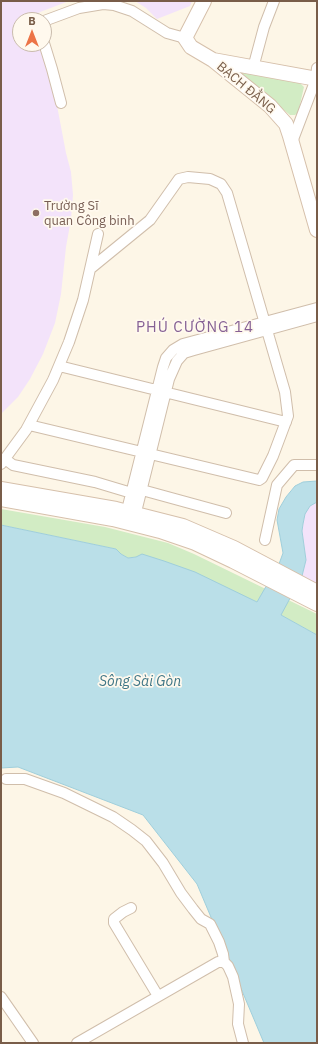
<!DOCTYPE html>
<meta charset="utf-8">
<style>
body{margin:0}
#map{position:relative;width:318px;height:1044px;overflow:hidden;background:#fdf6e7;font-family:"IBM Plex Sans",sans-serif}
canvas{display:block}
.frame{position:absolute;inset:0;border:2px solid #795d49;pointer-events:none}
.north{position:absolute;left:12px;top:12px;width:40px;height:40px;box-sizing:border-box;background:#fff9ee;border:1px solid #c9bbac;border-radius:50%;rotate:0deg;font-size:11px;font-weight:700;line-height:16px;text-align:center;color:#795d49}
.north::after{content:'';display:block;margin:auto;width:14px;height:18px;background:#ec7447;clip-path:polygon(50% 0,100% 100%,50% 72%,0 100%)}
</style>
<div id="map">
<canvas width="318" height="1044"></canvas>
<div class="frame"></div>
<div class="north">B</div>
</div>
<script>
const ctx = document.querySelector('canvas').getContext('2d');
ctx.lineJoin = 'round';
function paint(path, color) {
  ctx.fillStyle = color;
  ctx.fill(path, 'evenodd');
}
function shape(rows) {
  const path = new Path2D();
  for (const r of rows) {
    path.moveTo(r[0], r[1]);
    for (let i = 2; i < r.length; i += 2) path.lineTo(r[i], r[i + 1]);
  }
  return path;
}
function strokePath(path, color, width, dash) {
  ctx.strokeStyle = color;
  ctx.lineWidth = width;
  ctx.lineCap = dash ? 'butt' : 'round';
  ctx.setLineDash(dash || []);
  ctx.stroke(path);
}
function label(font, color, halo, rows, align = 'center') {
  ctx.font = font + ' "IBM Plex Sans",sans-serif';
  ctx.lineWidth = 3.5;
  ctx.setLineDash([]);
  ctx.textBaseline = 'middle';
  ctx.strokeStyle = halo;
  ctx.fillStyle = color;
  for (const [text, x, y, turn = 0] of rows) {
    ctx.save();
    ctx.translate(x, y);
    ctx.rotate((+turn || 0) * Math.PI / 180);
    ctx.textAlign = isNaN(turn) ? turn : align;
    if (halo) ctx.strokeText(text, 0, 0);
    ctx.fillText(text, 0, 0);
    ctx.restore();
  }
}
paint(shape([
 [1,1,69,1,27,17,28,20,20,20,20,44,40,44,55,95,66,153,71,172,73,195,71,219,66,247,61,294,55,323,43,354,30,379,18,397,1,414],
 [135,1,192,1,190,6,157,19,146,8],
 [317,502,317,585,302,576,306,560,302,531,303,524,305,514,310,506]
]), '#f3e3fa');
paint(shape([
 [243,72,297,82,301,84,304,87,298,113,295,115,290,115,244,77,242,75],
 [1,509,105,527,168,543,194,554,317,614,317,635,257,602,136,557,128,558,121,554,116,549,1,525]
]), '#d2ecc4');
const water = shape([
 [317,481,317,502,310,506,305,514,303,524,302,531,306,560,302,576,281,615,317,635,317,1043,264,1043,197,884,143,815,18,767,1,768,1,525,116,549,121,554,128,558,136,557,142,554,164,561,195,572,257,602,279,564,283,553,277,520,279,509,286,497,295,486,303,482,317,481]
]);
paint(water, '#badfe8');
strokePath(water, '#9fcedb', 1);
const street = shape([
 [44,21,79,8,103,4,114,5,132,11,167,33,185,38],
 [44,43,52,69,61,103],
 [253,68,264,27,274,1],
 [292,142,316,79,317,68],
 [59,366,286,422],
 [29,425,259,480,262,478,273,456,288,416,285,392,227,193,221,184,210,179,188,177,179,179,150,220,90,269],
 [5,459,13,465,95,482,135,494,139,493,142,490,226,513],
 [1,464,26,430,53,380,69,342,83,300,98,234],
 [125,518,163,367,166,358,173,350,183,344,317,308],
 [134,520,169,379,177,361,184,353,194,350,317,316],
 [265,540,277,485,294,465,317,465],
 [6,779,25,779,64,793,113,817,132,830,146,841,163,863,181,893,193,909,201,919,210,924,219,942,223,954,224,962],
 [131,908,123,912,114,919,114,923,158,996],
 [1,997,33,1043],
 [77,1043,218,962,224,962,228,966,233,977,239,1004,238,1024,243,1043]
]);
const secondary = shape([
 [204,1,185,38,191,47,213,60,317,79],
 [213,60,270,106,286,124,290,136,317,230],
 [1,489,116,509,183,526,234,548,317,592],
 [1,499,113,519,160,531,195,543,233,561,317,604]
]);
strokePath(street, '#d0beab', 12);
strokePath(secondary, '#d6c0ab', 16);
strokePath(street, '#fff', 10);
strokePath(secondary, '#fff', 14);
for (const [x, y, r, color] of [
 [36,213,4,"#8d6e63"]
]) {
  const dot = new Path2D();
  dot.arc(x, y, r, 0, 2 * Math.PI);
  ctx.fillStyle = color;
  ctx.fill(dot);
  strokePath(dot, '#fff9ee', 1.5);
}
label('13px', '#795d49', '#fff9ee', [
 ["BẠCH ĐẰNG",246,88,40]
]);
label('13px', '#785e54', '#fff9ee', [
 ["Trường Sĩ",44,206],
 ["quan Công binh",44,221]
], 'left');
label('italic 14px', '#3f7686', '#fff9ee', [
 ["Sông Sài Gòn",140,682]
]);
ctx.letterSpacing = '1px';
label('15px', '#866195', '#fff9ee', [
 ["PHÚ CƯỜNG 14",195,328]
]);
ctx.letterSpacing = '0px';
</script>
